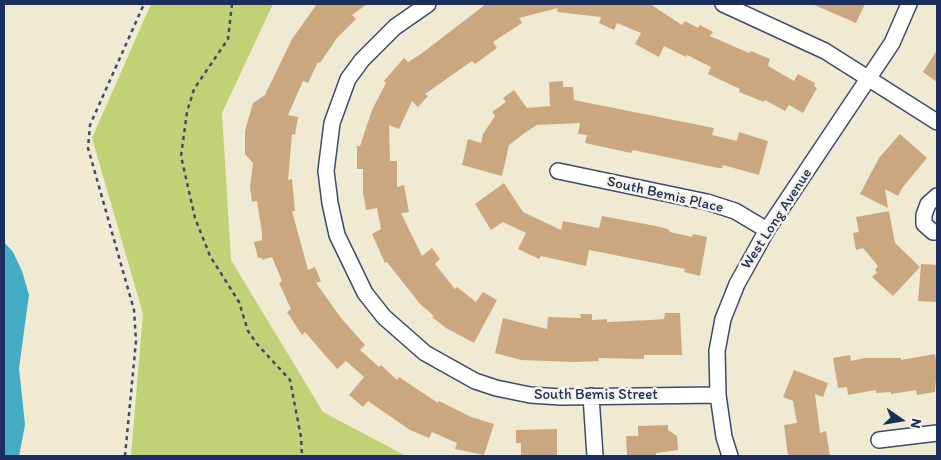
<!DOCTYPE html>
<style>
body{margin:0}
#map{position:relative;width:941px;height:460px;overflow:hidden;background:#f0ead2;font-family:Itim,sans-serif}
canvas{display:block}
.frame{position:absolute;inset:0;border:5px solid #1b2f5e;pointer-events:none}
.north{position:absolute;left:876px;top:395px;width:50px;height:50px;-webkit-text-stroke:4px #f7f3e8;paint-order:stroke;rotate:103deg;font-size:14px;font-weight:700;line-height:20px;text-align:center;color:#1b2f5e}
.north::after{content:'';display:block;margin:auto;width:18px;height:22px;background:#1b2f5e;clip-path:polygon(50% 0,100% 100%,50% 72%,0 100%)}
</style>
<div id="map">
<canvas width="941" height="460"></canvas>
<div class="frame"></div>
<div class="north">N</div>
</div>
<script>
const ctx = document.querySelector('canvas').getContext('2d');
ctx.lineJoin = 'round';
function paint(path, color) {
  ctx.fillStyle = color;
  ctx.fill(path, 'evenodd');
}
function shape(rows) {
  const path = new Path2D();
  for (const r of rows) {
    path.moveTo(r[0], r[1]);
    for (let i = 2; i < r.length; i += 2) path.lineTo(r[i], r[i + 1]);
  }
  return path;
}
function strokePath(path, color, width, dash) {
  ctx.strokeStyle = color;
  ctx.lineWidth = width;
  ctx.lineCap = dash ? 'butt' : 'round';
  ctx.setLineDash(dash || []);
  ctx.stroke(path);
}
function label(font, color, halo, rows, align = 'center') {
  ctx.font = font + ' Itim,sans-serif';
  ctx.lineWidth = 5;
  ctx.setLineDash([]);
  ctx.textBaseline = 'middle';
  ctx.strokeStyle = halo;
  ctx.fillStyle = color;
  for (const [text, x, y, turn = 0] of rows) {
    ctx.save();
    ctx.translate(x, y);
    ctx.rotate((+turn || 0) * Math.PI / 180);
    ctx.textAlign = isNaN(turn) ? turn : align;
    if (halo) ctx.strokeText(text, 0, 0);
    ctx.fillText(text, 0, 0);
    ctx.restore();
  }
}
paint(shape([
 [151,4,273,4,222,113,231,260,323,412,406,456,131,456,143,314,92,138]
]), '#c0d275');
paint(shape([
 [4,242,13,252,22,271,29,295,19,368,25,425,19,456,4,456]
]), '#44adc3');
paint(shape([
 [317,4,367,4,352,15,356,19,337,38,320,63,318,62,308,83,303,81,288,115,298,117,295,135,292,134,288,180,292,179,295,211,292,211,308,270,315,267,321,281,316,283,341,318,365,345,360,350,379,367,381,365,397,380,399,377,438,403,439,401,471,417,494,424,484,455,455,449,457,443,432,432,429,438,410,430,368,401,363,407,349,395,364,377,346,361,337,369,305,332,302,335,287,312,291,309,279,283,282,281,272,257,262,260,262,258,258,258,254,242,262,240,262,233,257,201,252,202,250,187,253,163,245,154,245,131,253,103,265,95,292,39],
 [486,4,650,4,682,25,685,21,698,28,700,25,713,32,710,36,749,53,751,51,770,59,768,66,794,81,798,74,815,83,814,86,817,88,803,113,789,105,785,111,765,100,764,102,739,92,740,89,708,74,711,67,687,55,686,57,664,46,659,57,635,44,641,33,617,23,614,30,599,23,601,17,557,12,558,8,519,18,522,23,493,42,497,48,475,64,472,61,425,94,428,96,418,107,412,101,399,129,389,125,390,161,397,161,397,187,404,185,409,212,401,213,422,256,432,248,440,259,435,264,455,289,457,287,476,302,483,292,497,300,474,343,446,328,432,317,434,316,420,304,387,262,385,263,372,234,381,229,377,208,366,210,363,193,363,169,357,169,357,146,360,146,372,110,386,83,384,81,404,58,408,62,421,54],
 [812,4,865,4,856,23],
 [937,50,937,82,923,72],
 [563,81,563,87,573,87,574,100,714,128,712,135,737,141,739,132,768,141,759,175,723,165,722,168,718,168,633,150,631,153,585,143,587,135,578,134,580,123,537,125,526,132,509,145,502,176,462,165,468,139,481,143,483,134,495,116,492,112,506,102,503,98,514,90,527,108,550,106,549,82],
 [900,134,927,158,903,187,898,196,885,189,888,208,860,194,879,158],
 [504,183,523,212,561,230,563,221,599,228,602,216,656,226,668,229,670,232,692,237,693,234,707,237,700,276,684,272,685,269,589,250,586,266,541,256,539,259,518,249,526,233,503,222,491,230,475,204],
 [889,211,895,243,920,267,893,296,872,277,877,272,875,270,878,266,863,248,856,250,853,233,859,232,856,217],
 [921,264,937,265,937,302,918,301],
 [665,313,680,313,682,355,644,355,644,359,598,358,599,361,574,362,521,360,495,353,503,318,547,329,548,317,581,318,580,314,592,314,592,320,607,319,607,322,651,320,664,319],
 [935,354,937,366,935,392,917,395,916,390,891,394,891,392,876,393,876,390,848,395,847,387,838,388,833,358,850,355,851,361,864,358,901,358,901,360],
 [794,370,828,383,823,397,815,394,820,433,826,431,830,456,788,456,784,425,797,423,793,401,783,397],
 [668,425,668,430,677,436,678,450,656,453,656,456,627,456,626,436,638,436,638,426],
 [557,429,557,456,521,456,521,443,516,443,516,430]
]), '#cba780');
const street = shape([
 [428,4,395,27,362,60,348,79,332,123,326,171,330,203,337,235,365,293,384,317,425,353,475,381,496,388,530,395,561,397,718,395],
 [723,4,825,51,937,122],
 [558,171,707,202,735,211,767,230],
 [937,196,928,204,924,215,924,224,933,232,937,232],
 [591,396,595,456],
 [879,440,937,433],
 [730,456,724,437,718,395,717,351,723,319,737,284,767,230,892,43,909,4]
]);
strokePath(street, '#3b4b6f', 18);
strokePath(shape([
 [232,4,228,39,194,89,187,112,181,156,195,218,210,256,239,302,248,331,257,344,290,380,301,437,302,456],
 [125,456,136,341,134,310,88,148,90,125,144,4]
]), '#3b4b6f', 2.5, [4, 4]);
strokePath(street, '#fff', 15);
label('15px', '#1b2f5e', '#f7f3e8', [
 ["South Bemis Place",665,195,13],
 ["West Long Avenue",777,219,-57],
 ["South Bemis Street",596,395]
]);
</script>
